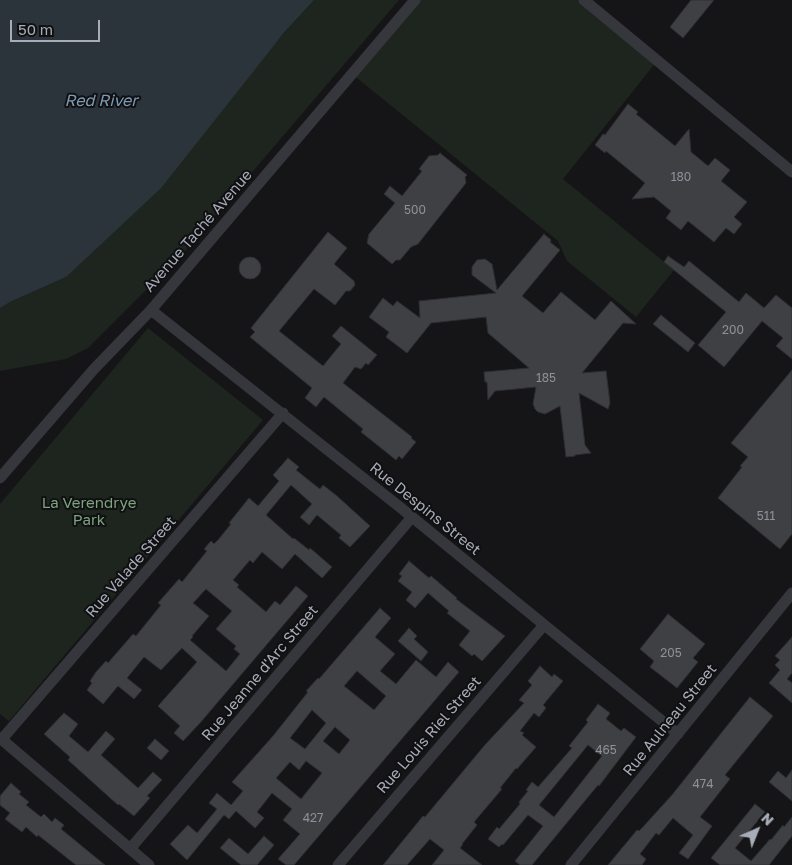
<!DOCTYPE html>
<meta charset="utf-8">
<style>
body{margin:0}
#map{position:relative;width:792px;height:865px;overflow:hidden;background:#151517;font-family:"Golos Text",sans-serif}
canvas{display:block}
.north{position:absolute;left:732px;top:805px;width:50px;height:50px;-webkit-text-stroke:4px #101012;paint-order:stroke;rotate:44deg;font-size:14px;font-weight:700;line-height:20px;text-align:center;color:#a7acb7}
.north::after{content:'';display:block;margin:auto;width:18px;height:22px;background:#a7acb7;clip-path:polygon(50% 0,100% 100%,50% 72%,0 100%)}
.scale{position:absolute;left:10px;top:20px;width:90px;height:22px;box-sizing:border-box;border:2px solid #a7acb7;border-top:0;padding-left:6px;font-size:15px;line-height:18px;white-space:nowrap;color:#a7acb7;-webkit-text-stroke:4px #101012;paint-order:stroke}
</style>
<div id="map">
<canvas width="792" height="865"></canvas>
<div class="north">N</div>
<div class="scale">50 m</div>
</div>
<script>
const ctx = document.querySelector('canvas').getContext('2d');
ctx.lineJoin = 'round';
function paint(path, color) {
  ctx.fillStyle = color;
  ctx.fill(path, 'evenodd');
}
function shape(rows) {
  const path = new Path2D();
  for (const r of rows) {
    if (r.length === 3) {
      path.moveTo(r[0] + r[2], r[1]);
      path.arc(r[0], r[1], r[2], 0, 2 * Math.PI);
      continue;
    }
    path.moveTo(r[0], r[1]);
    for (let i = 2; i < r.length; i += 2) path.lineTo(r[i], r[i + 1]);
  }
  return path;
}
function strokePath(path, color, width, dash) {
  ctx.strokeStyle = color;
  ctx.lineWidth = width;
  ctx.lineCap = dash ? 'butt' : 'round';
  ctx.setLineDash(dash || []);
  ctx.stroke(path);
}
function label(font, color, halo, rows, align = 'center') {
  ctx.font = font + ' "Golos Text",sans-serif';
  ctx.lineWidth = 4;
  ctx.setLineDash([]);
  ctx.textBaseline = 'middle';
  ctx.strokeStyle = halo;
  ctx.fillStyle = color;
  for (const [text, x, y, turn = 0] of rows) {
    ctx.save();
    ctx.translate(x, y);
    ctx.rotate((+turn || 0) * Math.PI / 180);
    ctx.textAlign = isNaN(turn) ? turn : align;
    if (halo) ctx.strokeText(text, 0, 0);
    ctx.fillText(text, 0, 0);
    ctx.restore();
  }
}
paint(shape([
 [314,0,399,0,185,251,88,348,66,359,0,371,0,308,10,302,66,277],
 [415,0,584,0,657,61,563,179,674,270,636,317,567,261,558,241,352,74],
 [148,328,263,420,9,721,0,714,0,504]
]), '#1d251e');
paint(shape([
 [0,0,314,0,283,34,161,188,66,277,10,302,0,308]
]), '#2b343b');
const building = shape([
 [691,0,714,0,683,38,670,27,691,0],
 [628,104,638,112,636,114,675,146,689,129,691,152,708,166,715,158,730,170,721,181,747,202,734,217,742,224,734,234,726,228,714,242,688,221,681,230,666,218,671,211,654,197,632,199,645,183,606,151,605,153,595,145,603,134,605,135,628,104],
 [440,153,467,175,465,177,466,183,418,244,411,247,400,260,396,260,392,264,367,243,369,234,395,203,384,194,390,186,402,196,422,171,419,169,429,156,438,155,440,153],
 [328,232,347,248,334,264,354,281,355,285,350,291,346,291,335,305,314,289,279,331,323,366,341,344,332,336,341,326,377,355,368,365,366,363,361,369,355,367,343,383,412,437,411,438,416,442,402,459,399,456,396,460,361,432,363,429,324,397,316,407,305,398,312,388,250,337,255,332,251,328,328,232],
 [544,234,551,240,550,242,560,250,522,296,543,313,561,292,595,320,611,301,636,324,623,323,582,373,606,371,610,403,608,409,579,393,585,445,591,453,575,455,575,456,566,457,560,406,545,414,538,412,535,409,533,404,536,387,495,391,488,400,487,382,485,382,484,372,529,368,488,333,486,317,431,323,407,353,386,337,389,332,369,317,383,298,393,306,397,301,420,318,419,301,496,293,472,275,472,267,477,260,485,259,492,264,497,290,544,234],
 [668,256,684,267,689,261,739,302,746,293,764,308,776,295,792,308,792,359,776,346,783,338,762,321,724,367,698,345,726,312,664,262,668,256],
 [250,268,11],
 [661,315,695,343,688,352,653,324,661,315],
 [792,370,792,534,780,549,718,498,742,467,740,466,748,457,731,443,792,370],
 [288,458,299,467,296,470,316,486,320,489,323,485,337,496,370,526,350,547,339,538,341,535,317,515,309,525,300,517,312,504,291,485,266,515,293,539,294,538,309,550,310,548,332,567,322,578,295,554,282,569,262,552,253,563,250,560,233,580,239,585,237,587,266,612,275,601,280,605,296,586,308,596,200,723,183,741,174,733,180,726,158,706,197,662,182,648,161,670,144,657,127,678,142,690,134,699,118,686,103,704,87,690,92,683,90,681,96,672,106,661,108,663,133,634,136,636,161,605,158,603,179,579,182,582,194,567,207,551,204,549,211,541,214,544,218,540,231,524,229,523,249,498,258,506,279,481,273,475,288,458],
 [206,589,232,611,216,629,236,646,234,649,240,654,226,671,190,640,193,637,192,636,209,616,193,603,206,589],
 [409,561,429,578,431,576,457,598,456,599,505,636,482,661,474,654,472,656,459,645,470,631,447,613,449,611,428,593,415,608,406,600,412,592,398,581,402,576,399,574,409,561],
 [380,608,391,618,375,637,395,654,380,671,396,684,416,660,436,677,448,662,459,672,294,865,286,865,278,859,300,834,283,820,292,809,272,793,257,812,264,818,255,828,236,811,229,819,224,815,187,860,170,844,188,825,197,833,217,809,209,803,217,793,231,805,243,791,232,782,273,736,308,692,306,691,318,678,319,679,380,608],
 [357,671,386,696,374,710,344,686,357,671],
 [312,710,326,723,305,749,290,738,312,710],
 [335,727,350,740,339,754,323,741,335,727],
 [306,761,322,773,301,799,276,778,290,762,299,770,306,761],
 [668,614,705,644,693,658,698,662,677,688,650,667,654,661,640,649,668,614],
 [409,628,417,636,414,639,428,652,421,661,398,641,409,628],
 [792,637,792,673,787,679,792,683,792,703,769,683,780,670,775,665,780,660,775,656,792,637],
 [540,666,552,677,554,674,563,681,543,705,546,708,539,717,534,713,520,731,524,733,522,735,536,747,517,769,516,768,500,788,502,789,474,822,477,825,462,844,463,844,460,848,482,865,432,865,444,850,430,839,407,865,383,865,423,816,425,817,484,746,524,703,519,700,532,685,528,681,540,666],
 [750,697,773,716,725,775,730,779,700,817,712,826,688,859,679,853,693,835,673,818,659,835,656,833,640,854,646,859,642,865,608,865,637,830,639,831,642,828,672,795,750,697],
 [598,704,610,713,606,719,621,731,624,728,636,737,599,786,598,785,532,865,520,865,515,861,543,826,528,815,503,845,502,844,499,847,488,839,497,827,499,829,520,804,519,802,528,791,526,790,532,782,538,787,572,748,569,746,588,722,586,720,598,704],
 [588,745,602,756,554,817,539,805,588,745],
 [64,713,78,724,69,736,88,752,106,731,115,739,101,755,138,788,153,772,162,780,147,796,150,798,134,816,119,804,118,805,68,760,70,757,44,734,64,713],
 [155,739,169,751,161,760,147,748,155,739],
 [792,770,792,801,769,782,778,771,786,778,792,770],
 [11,783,21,792,19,794,29,802,26,805,41,817,44,814,52,822,55,818,64,825,61,829,105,865,76,865,38,835,37,837,26,827,22,832,5,819,10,813,0,805,0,796,11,783],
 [755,804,765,812,735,848,751,861,765,845,770,839,771,840,783,825,784,827,792,817,792,836,769,865,720,865,711,858,755,804],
 [264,836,274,845,257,865,241,865,220,848,229,838,248,854,264,836]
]);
paint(building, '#3f4044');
strokePath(building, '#2f2f33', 1);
strokePath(shape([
 [584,0,792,172],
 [151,310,401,508,678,734],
 [0,478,94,369,151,310,415,0],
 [0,738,149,865],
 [2,739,283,413],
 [130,849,412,517],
 [338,865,544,625],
 [571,865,792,593]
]), '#36373c', 11);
label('12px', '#8d919a', null, [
 ["180",681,177],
 ["500",415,210],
 ["200",733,330],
 ["185",546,378],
 ["511",766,516],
 ["205",671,653],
 ["465",606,750],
 ["474",703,784],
 ["427",313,818]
]);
label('15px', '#a7acb7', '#101012', [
 ["Avenue Taché Avenue",198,231,-49],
 ["Rue Despins Street",425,509,39],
 ["Rue Valade Street",131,567,-49],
 ["Rue Jeanne d'Arc Street",260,673,-50],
 ["Rue Aulneau Street",670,720,-51],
 ["Rue Louis Riel Street",429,735,-49]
]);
label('15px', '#7da37f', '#101012', [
 ["La Verendrye",89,503],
 ["Park",89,520]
]);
label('italic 16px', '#7d9ab3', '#101012', [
 ["Red River",101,101]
]);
</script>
